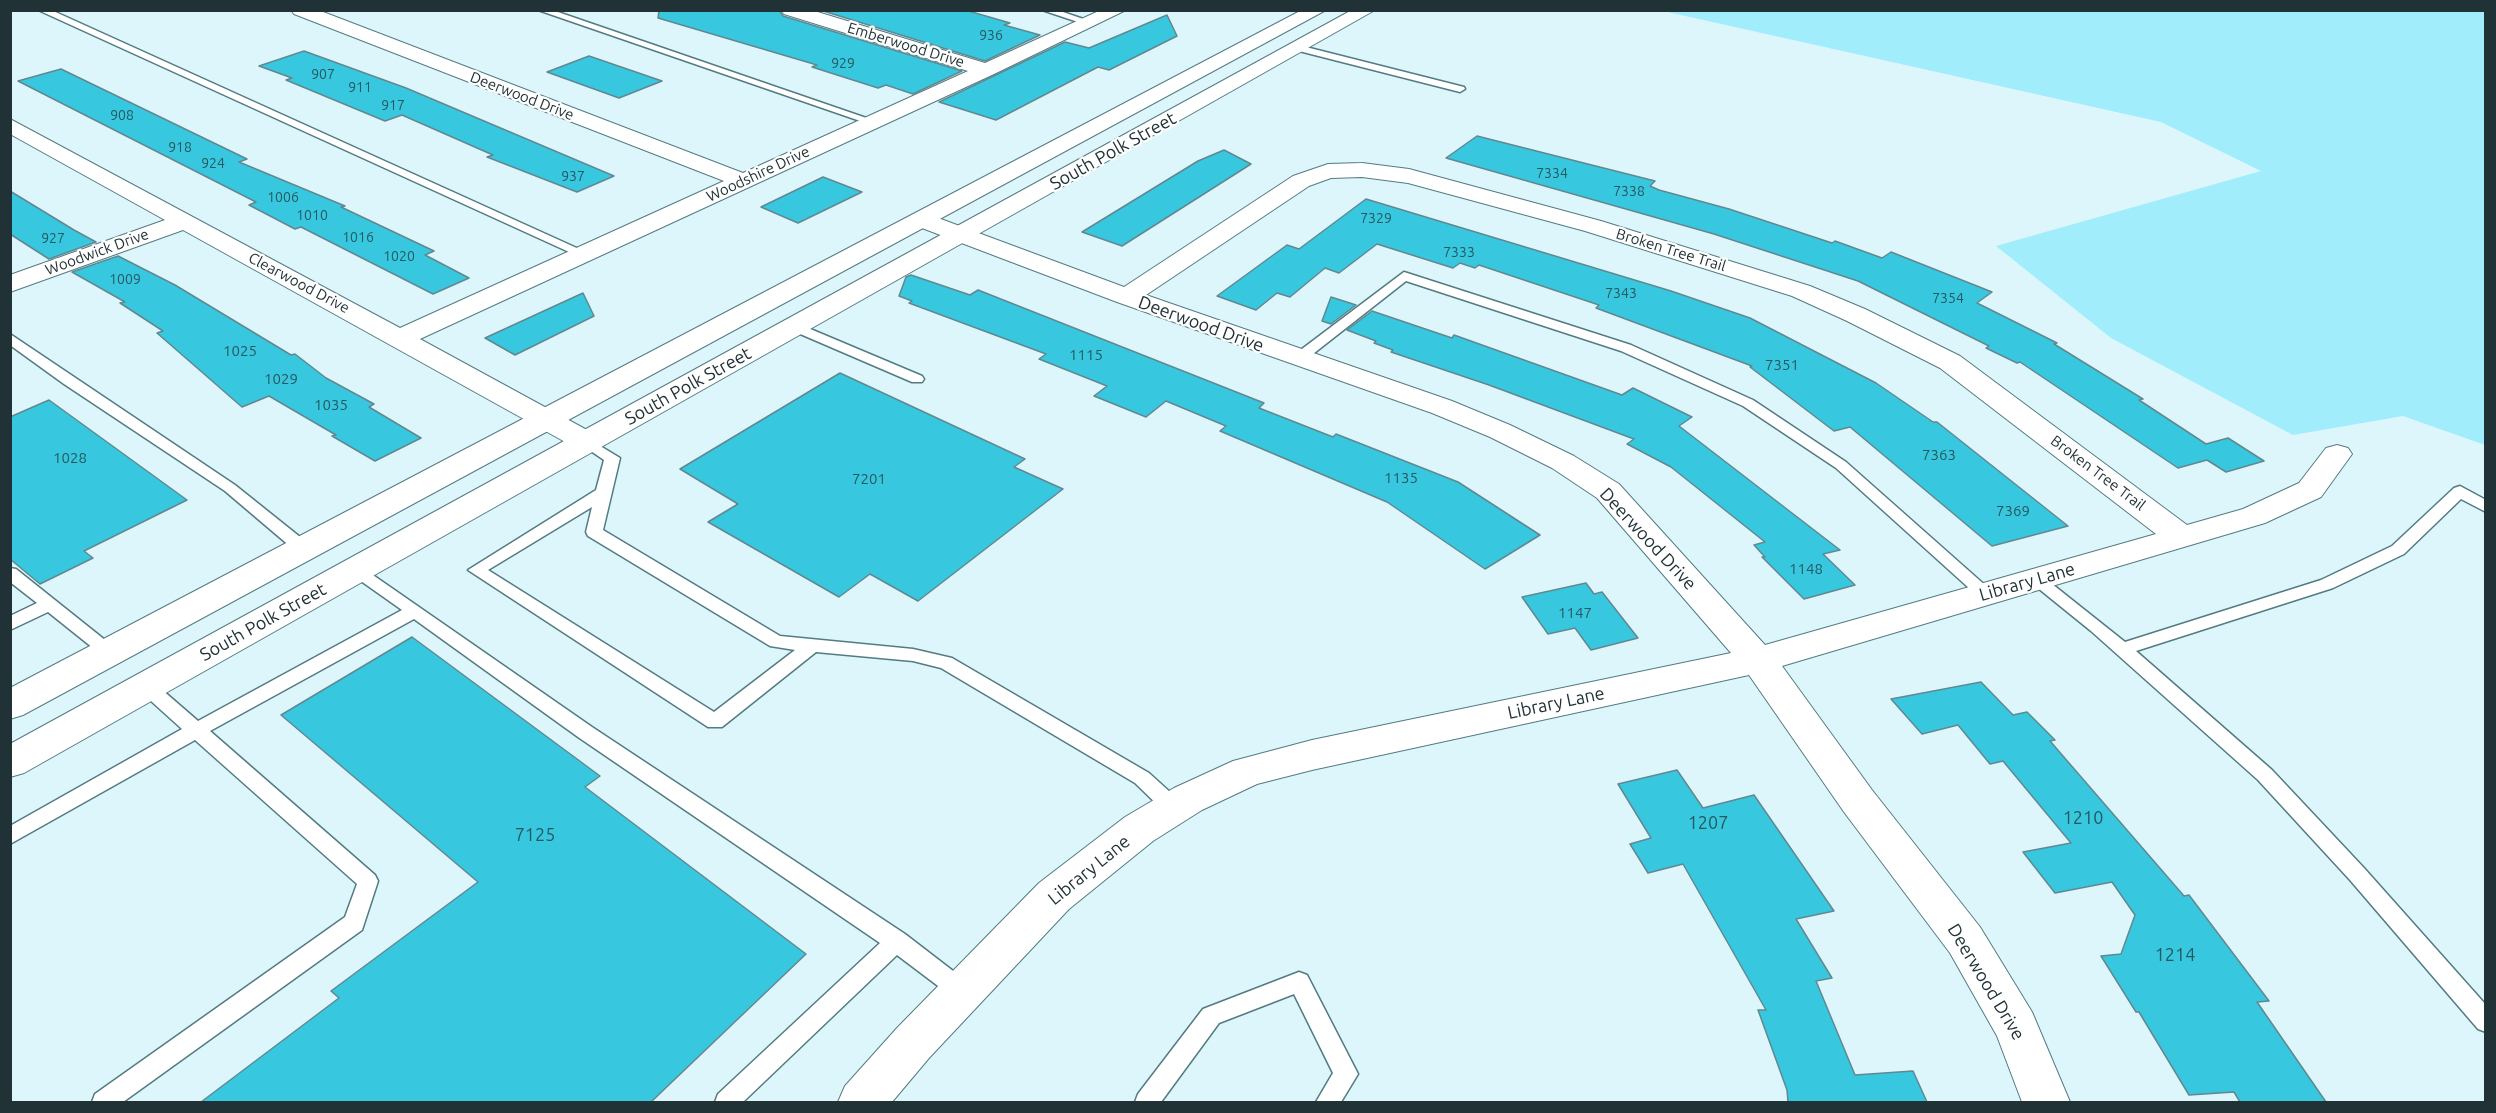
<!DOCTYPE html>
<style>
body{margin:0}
#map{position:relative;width:2496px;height:1113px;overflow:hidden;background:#ddf6fc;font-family:Ubuntu,sans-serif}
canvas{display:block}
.frame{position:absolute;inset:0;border:12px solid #213236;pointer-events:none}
</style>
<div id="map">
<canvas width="2496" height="1113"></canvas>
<div class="frame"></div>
</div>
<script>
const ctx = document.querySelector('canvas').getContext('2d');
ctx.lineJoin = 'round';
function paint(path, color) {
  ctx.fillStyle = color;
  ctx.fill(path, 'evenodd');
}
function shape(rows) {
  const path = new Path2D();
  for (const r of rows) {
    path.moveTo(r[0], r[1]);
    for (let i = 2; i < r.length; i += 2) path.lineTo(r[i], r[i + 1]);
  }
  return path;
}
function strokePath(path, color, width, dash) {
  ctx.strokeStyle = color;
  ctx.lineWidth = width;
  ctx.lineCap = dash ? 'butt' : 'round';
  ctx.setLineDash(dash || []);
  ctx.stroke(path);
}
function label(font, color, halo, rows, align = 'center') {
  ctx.font = font + ' Ubuntu,sans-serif';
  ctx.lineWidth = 4.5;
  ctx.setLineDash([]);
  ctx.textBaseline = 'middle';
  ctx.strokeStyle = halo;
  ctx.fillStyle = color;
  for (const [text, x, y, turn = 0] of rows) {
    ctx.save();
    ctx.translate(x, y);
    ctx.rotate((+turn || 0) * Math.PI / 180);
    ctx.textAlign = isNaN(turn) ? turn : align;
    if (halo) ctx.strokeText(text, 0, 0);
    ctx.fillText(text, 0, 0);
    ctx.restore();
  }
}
paint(shape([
 [1663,11,2485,11,2485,445,2403,416,2293,435,2111,338,1996,246,2261,171,2161,122]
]), '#a1edfc');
const building = shape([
 [659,10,779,10,783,16,962,71,913,94,886,85,878,88,812,67,817,65,658,18,659,10],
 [820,10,965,10,1010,23,1004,25,1040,35,985,61,820,10],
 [1167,15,1177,36,1109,70,1098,67,996,120,939,102,1065,42,1089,48,1167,15],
 [304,51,406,88,614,176,577,192,487,157,493,155,402,115,385,121,286,80,292,78,259,66,304,51],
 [589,56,662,81,619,98,547,72,589,56],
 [61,69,247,159,239,162,345,206,341,207,434,251,425,255,469,278,433,294,301,227,295,229,249,205,256,202,18,81,61,69],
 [1477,136,1655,181,1650,186,1659,190,1729,209,1832,243,1835,241,1882,258,1891,252,1992,292,1977,303,2057,343,2054,344,2143,399,2139,400,2206,444,2228,438,2264,461,2226,472,2207,460,2178,468,2020,362,2017,363,1986,348,1989,346,1858,281,1714,234,1446,158,1477,136],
 [1224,150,1251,164,1122,246,1082,232,1198,161,1224,150],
 [823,177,862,192,798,223,761,207,823,177],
 [10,191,74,230,96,242,49,259,10,234,10,191],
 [1366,199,1671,291,1750,318,1876,383,1933,422,1937,422,2068,526,1992,546,1850,427,1834,431,1750,367,1752,366,1596,308,1599,305,1479,265,1475,268,1460,263,1453,268,1377,244,1339,273,1325,268,1290,297,1277,293,1256,310,1217,296,1287,245,1299,249,1366,199],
 [118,256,175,285,291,355,295,354,326,378,374,404,369,407,421,438,375,461,332,436,336,435,269,396,242,407,157,333,163,331,120,303,125,302,72,272,118,256],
 [911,275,970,295,978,290,1264,403,1259,408,1333,437,1336,434,1458,482,1540,535,1485,569,1387,502,1220,431,1226,426,1166,401,1146,417,1094,396,1107,386,1039,359,1046,354,909,303,912,301,899,296,906,277,911,275],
 [583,293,594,316,515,355,485,338,583,293],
 [1331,297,1356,305,1331,324,1322,321,1331,297],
 [1372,311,1452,338,1454,335,1622,395,1633,388,1692,417,1679,426,1840,550,1823,554,1855,585,1804,599,1762,557,1765,557,1754,545,1765,542,1671,467,1627,444,1634,439,1489,385,1391,352,1393,350,1374,343,1376,341,1347,330,1372,311],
 [840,373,1025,459,1014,467,1063,489,918,601,870,574,839,597,708,522,738,504,680,469,840,373],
 [49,400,187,500,84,551,93,558,40,584,10,559,10,417,49,400],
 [1586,583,1594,594,1602,592,1638,638,1591,650,1575,628,1548,634,1522,597,1586,583],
 [412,637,600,776,585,787,806,954,651,1102,201,1102,339,998,331,991,478,882,281,715,412,637],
 [1981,682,2013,715,2027,712,2055,740,2050,741,2184,896,2189,895,2269,1001,2257,1002,2326,1102,2240,1102,2234,1092,2189,1095,2139,1012,2136,1012,2101,956,2121,954,2135,915,2112,882,2055,893,2023,852,2071,843,2003,761,1990,764,1958,725,1922,734,1891,699,1981,682],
 [1677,770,1703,808,1754,795,1834,911,1796,919,1832,978,1816,981,1855,1075,1913,1071,1927,1102,1788,1102,1787,1090,1758,1010,1766,1010,1683,864,1648,873,1630,844,1651,838,1618,784,1677,770]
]);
paint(building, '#37c8e0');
strokePath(building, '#618890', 1.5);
const lane = shape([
 [38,10,51,10,590,254,584,258,580,257,38,10],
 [538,10,552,10,878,122,869,124,538,10],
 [1042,10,1057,10,1095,23,1090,26,1042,10],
 [1298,45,1464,87,1465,89,1460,92,1295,50,1295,46,1298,45],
 [1404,272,1631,345,1753,400,1846,462,1995,594,1992,598,1980,598,1836,468,1743,406,1621,351,1406,281,1304,361,1294,361,1294,355,1404,272],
 [796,323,922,376,924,379,922,382,912,382,791,330,789,327,796,323],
 [10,334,235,485,310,545,312,549,310,553,298,553,225,491,64,384,10,345,10,334],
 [587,438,620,458,603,530,780,636,913,649,952,658,1149,773,1181,802,1184,808,1181,814,1174,816,1167,814,1135,783,941,668,913,661,816,652,722,727,708,727,468,570,596,490,604,460,582,445,580,442,587,438],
 [592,507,586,532,588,536,770,646,795,650,714,712,488,570,592,507],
 [2460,486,2486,500,2486,512,2461,499,2404,554,2333,588,2136,651,2272,770,2364,868,2486,1005,2486,1032,2478,1029,2350,880,2258,780,2091,631,2028,580,2036,574,2042,576,2125,642,2321,580,2392,546,2454,488,2460,486],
 [357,564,592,727,905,934,970,984,973,991,970,998,962,1001,954,998,897,955,743,1102,715,1102,718,1094,880,943,578,737,414,619,210,731,375,875,378,881,362,930,123,1102,92,1102,95,1094,345,917,357,884,195,740,10,844,10,826,182,729,141,692,138,687,141,682,153,682,198,721,402,610,351,574,349,570,351,566,357,564],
 [10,568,16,569,115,648,118,652,115,656,103,656,48,612,10,630,10,616,37,603,10,582,10,568],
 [1299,972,1307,975,1358,1074,1341,1102,1316,1102,1333,1073,1294,994,1219,1023,1161,1102,1135,1102,1138,1094,1203,1009,1299,972]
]);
const street = shape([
 [291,10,318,10,743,173,968,71,784,14,781,10,811,10,985,63,1101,10,1126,10,994,74,420,339,598,436,602,442,598,448,587,451,576,448,183,230,10,292,10,275,165,220,10,134,10,119,400,328,724,181,294,14,291,10],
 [1362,163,1409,169,1601,221,1810,286,1865,309,1960,356,2187,525,2243,509,2299,483,2326,448,2337,445,2348,448,2352,454,2321,497,2265,523,1782,666,1872,790,1980,927,2032,1012,2070,1102,2022,1102,1997,1036,1950,953,1844,812,1749,675,1312,770,1257,784,1202,810,1153,841,1069,909,929,1058,892,1102,838,1102,845,1086,897,1028,1039,883,1125,817,1174,788,1233,761,1312,740,1731,653,1597,498,1552,468,1490,437,1432,413,1117,302,914,225,910,220,914,215,930,215,1124,287,1293,176,1328,164,1362,163],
 [1362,177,1408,183,1585,231,1792,296,1847,321,1940,368,2156,534,1765,645,1619,484,1574,456,1510,425,1452,401,1146,295,1309,186,1331,178,1362,177]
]);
const secondary = shape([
 [1302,10,1326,10,23,715,10,719,10,688,1302,10],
 [1352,10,1375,10,24,773,10,777,10,744,1352,10]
]);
strokePath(lane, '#537b82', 3);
strokePath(street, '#537b82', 2);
strokePath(secondary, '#537b82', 2);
paint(lane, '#fff');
paint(street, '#fff');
paint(secondary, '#fff');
label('14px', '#265860', null, [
 ["936",991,35],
 ["929",843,63],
 ["907",323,74],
 ["911",360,87],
 ["917",393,105],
 ["908",122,115],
 ["918",180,147],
 ["924",213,163],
 ["7334",1552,173],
 ["937",573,176],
 ["7338",1629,191],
 ["1006",283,197],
 ["1010",312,215],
 ["7329",1376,218],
 ["1016",358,237],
 ["927",53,238],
 ["7333",1459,252],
 ["1020",399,256],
 ["1009",125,279],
 ["7343",1621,293],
 ["7354",1948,298]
]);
label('15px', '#213236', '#fefefe', [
 ["Emberwood Drive",906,45,17],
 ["Deerwood Drive",522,96,21],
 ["Woodshire Drive",758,174,-25],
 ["Broken Tree Trail",1671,250,17],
 ["Woodwick Drive",97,252,-20],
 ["Clearwood Drive",299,283,28],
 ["Broken Tree Trail",2098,473,37]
]);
label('15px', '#265860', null, [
 ["1025",240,351],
 ["1115",1086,355],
 ["7351",1782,365],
 ["1029",281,379],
 ["1035",331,405],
 ["7363",1939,455],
 ["1028",70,458],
 ["1135",1401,478],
 ["7201",869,479],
 ["7369",2013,511],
 ["1148",1806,569],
 ["1147",1575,613]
]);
label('18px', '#213236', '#fefefe', [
 ["South Polk Street",1113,151,-29],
 ["Deerwood Drive",1201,324,20],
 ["South Polk Street",688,386,-29],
 ["Deerwood Drive",1648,539,47],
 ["Library Lane",2027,582,-16],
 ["South Polk Street",263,622,-29],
 ["Library Lane",1556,703,-12],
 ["Library Lane",1089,870,-39],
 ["Deerwood Drive",1986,982,59]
]);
label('18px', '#265860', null, [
 ["1210",2083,818],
 ["1207",1708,823],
 ["7125",535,835],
 ["1214",2175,955]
]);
</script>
